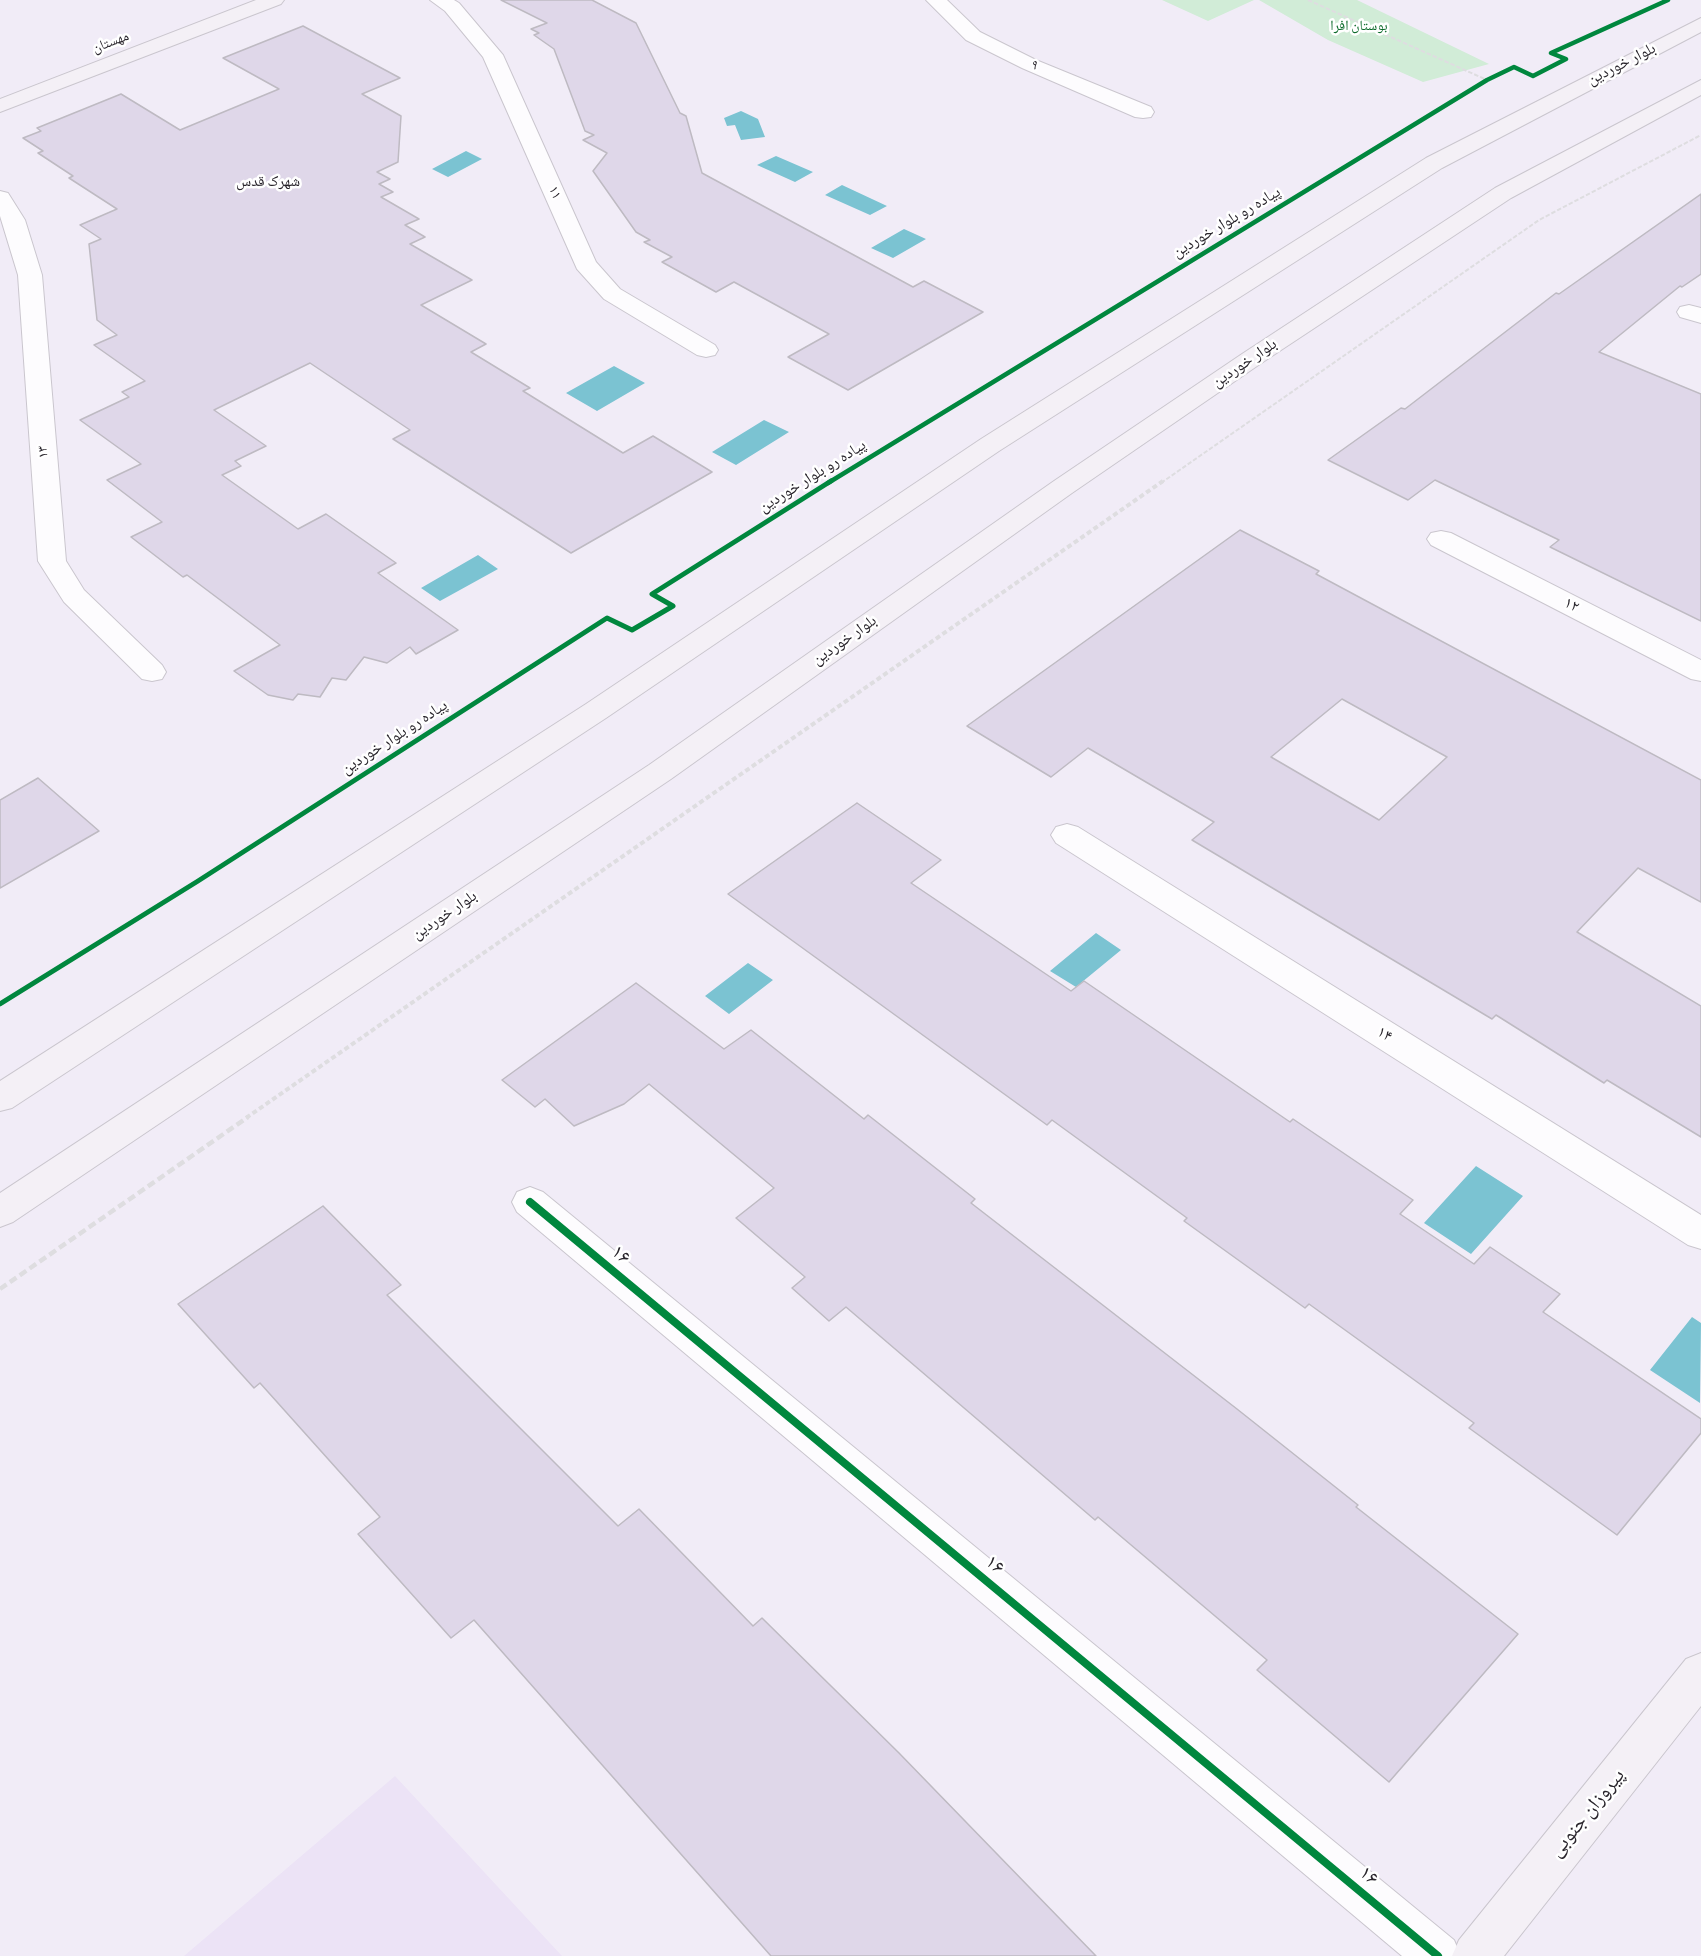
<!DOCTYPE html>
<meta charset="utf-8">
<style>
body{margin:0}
canvas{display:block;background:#f1ecf7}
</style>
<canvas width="1701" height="1956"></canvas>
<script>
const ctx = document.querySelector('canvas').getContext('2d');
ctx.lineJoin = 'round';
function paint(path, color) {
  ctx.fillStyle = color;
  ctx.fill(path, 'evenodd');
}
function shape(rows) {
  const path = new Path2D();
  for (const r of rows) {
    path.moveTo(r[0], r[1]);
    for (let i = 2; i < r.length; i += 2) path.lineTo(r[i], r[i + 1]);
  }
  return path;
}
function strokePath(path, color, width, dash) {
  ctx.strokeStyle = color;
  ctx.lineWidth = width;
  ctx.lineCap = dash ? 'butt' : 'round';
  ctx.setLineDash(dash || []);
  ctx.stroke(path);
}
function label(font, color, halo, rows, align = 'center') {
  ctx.font = font + ' "Source Sans 3","Noto Naskh Arabic",sans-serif';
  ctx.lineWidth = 5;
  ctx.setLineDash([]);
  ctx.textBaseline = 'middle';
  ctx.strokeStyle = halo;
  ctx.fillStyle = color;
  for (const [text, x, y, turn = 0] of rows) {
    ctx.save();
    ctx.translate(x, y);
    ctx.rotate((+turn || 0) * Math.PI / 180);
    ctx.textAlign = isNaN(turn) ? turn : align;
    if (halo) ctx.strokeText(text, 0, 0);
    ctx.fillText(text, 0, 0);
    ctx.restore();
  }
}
paint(shape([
 [395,1776,562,1956,184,1956]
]), '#ece3f6');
paint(shape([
 [1162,0,1254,0,1208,21],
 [1259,0,1357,0,1489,64,1423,82,1328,40]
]), '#d1ecd7');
paint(shape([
 [741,111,758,119,765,137,741,140,735,125,727,126,724,118],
 [466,151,482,159,448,177,432,169],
 [776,156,813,172,795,182,757,165],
 [842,185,887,206,870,215,825,195],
 [904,229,926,239,893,258,871,248],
 [614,366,645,383,597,411,566,393],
 [764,420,789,432,736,465,712,452],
 [478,555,498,569,440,601,421,588],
 [1096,933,1121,950,1076,987,1050,971],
 [748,963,773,980,729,1014,705,996],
 [1476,1166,1523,1196,1471,1254,1424,1223],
 [1692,1317,1701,1323,1700,1403,1650,1370]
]), '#7bc3d2');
const building = shape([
 [501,0,592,0,636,23,680,113,686,116,702,173,913,287,924,281,983,312,848,390,788,357,829,334,734,282,716,292,662,262,672,257,644,242,650,240,636,232,593,171,607,153,583,140,594,135,585,131,554,49,534,35,539,33,531,29,547,23,501,0],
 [303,26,400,78,362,94,401,116,398,162,377,172,390,179,379,184,393,192,381,197,419,219,405,225,425,237,410,244,472,280,421,305,486,344,471,352,530,388,523,391,623,453,653,436,712,472,571,553,393,439,410,430,310,363,214,410,266,446,235,461,241,466,222,475,298,529,326,514,396,563,378,573,458,630,416,654,410,647,387,663,364,657,346,680,332,678,320,697,298,694,293,700,268,695,234,671,280,645,187,575,183,577,131,537,162,522,107,480,141,464,80,420,129,397,122,392,145,381,94,345,117,335,97,320,89,244,101,239,80,225,117,209,69,178,73,176,38,153,43,151,23,138,41,131,37,128,121,94,180,130,279,89,223,58,303,26],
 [1701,194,1701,274,1682,287,1680,286,1599,352,1701,394,1701,621,1550,547,1559,540,1435,480,1408,500,1328,460,1401,408,1405,409,1556,293,1559,294,1701,194],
 [1240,530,1319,571,1316,574,1701,780,1701,902,1638,868,1577,932,1701,1006,1701,1137,1607,1080,1604,1083,1496,1015,1492,1019,1192,840,1214,822,1088,748,1051,777,967,726,1240,530],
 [1342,699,1447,757,1379,820,1271,757,1342,699],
 [38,778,99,831,0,888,0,800,38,778],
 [857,803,941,860,911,883,1071,991,1084,981,1290,1122,1293,1119,1413,1200,1400,1214,1474,1264,1490,1247,1560,1294,1543,1312,1701,1419,1701,1433,1617,1535,1469,1428,1474,1423,1309,1304,1305,1308,1184,1221,1187,1218,1052,1120,1047,1125,728,894,857,803],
 [636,983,724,1049,751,1030,864,1119,868,1115,975,1199,971,1203,1237,1409,1358,1505,1356,1507,1518,1634,1389,1782,1257,1670,1267,1660,1098,1517,1095,1520,846,1307,829,1321,792,1288,805,1277,736,1218,774,1188,649,1084,624,1104,574,1126,545,1099,535,1107,502,1080,636,983],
 [323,1206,401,1285,387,1295,618,1526,639,1509,753,1626,762,1618,899,1753,1096,1956,771,1956,474,1620,451,1638,358,1534,380,1517,260,1383,254,1388,178,1304,323,1206]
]);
paint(building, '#dfd7e9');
strokePath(building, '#bebac2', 1.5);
const street = shape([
 [430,0,454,0,459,3,503,55,596,262,620,289,715,345,718,350,715,355,706,357,697,355,604,299,577,269,483,57,445,11,430,0],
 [926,0,947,0,980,32,1036,60,1151,107,1154,112,1151,117,1143,118,1135,117,1022,68,966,40,926,0],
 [0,191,8,193,25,220,42,275,66,561,84,590,162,665,166,672,162,679,152,681,142,679,64,602,38,561,18,275,0,216,0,191],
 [1689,305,1701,308,1701,323,1680,317,1677,312,1680,307,1689,305],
 [1441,531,1451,533,1701,660,1701,681,1691,679,1431,545,1427,539,1431,533,1441,531],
 [1067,824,1078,827,1701,1215,1701,1249,1688,1245,1056,843,1051,835,1056,827,1067,824],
 [530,1187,543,1192,1454,1940,1461,1956,1402,1956,517,1212,512,1202,517,1192,530,1187]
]);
const secondary = shape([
 [256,0,284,0,281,4,0,112,0,99,256,0],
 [1701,18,1701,32,1442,168,999,451,606,718,12,1108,0,1111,0,1081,586,704,981,439,1426,158,1701,18],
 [1701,80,1701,95,1511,198,1260,364,1072,493,671,779,13,1222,0,1227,0,1193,649,765,1054,481,1242,354,1495,188,1701,80],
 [1701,1653,1701,1706,1504,1956,1452,1956,1459,1940,1686,1659,1701,1653]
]);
strokePath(street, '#cac6ce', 2);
strokePath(secondary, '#cac6ce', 2);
strokePath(shape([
 [1308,0,1487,80],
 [1161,483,1539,220,1701,135]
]), '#dedde0', 2, [4.5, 2]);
strokePath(shape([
 [246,1118,1163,481]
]), '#dedde0', 4, [5, 3]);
strokePath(shape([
 [0,1289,248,1117]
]), '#dedde0', 4.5, [8, 4]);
paint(street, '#fdfcfe');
paint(secondary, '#f4f0f6');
strokePath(shape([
 [828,483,1487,80,1514,67,1533,76,1566,59,1551,53,1668,0]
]), '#00873e', 4.5);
strokePath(shape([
 [0,1004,198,881,607,618,632,630,673,606,652,594,831,481]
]), '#00873e', 5);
strokePath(shape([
 [530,1202,1438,1956]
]), '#00873e', 8);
label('14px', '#0b6a2a', '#fff', [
 ["بوستان افرا",1359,27]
]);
label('14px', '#29252c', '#fff', [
 ["مهستان",111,43,-21],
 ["۹",1034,66,24],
 ["۱۱",554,193,66],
 ["۱۳",44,452,-94]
]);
label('15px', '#29252c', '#fff', [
 ["شهرک قدس",268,183]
]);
label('16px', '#29252c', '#fff', [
 ["بلوار خوردین",1622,65,-27],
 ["پیاده رو بلوار خوردین",1227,223,-31],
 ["بلوار خوردین",1245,364,-34],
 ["پیاده رو بلوار خوردین",813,477,-32],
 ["۱۲",1571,606,27],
 ["بلوار خوردین",845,641,-35],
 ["پیاده رو بلوار خوردین",395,738,-33],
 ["بلوار خوردین",445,916,-34],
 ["۱۴",1384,1035,32]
]);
label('20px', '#29252c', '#fff', [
 ["۱۶",620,1256,40],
 ["۱۶",994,1566,40],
 ["پیروزان جنوبی",1588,1814,-51],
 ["۱۶",1368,1877,40]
]);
</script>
